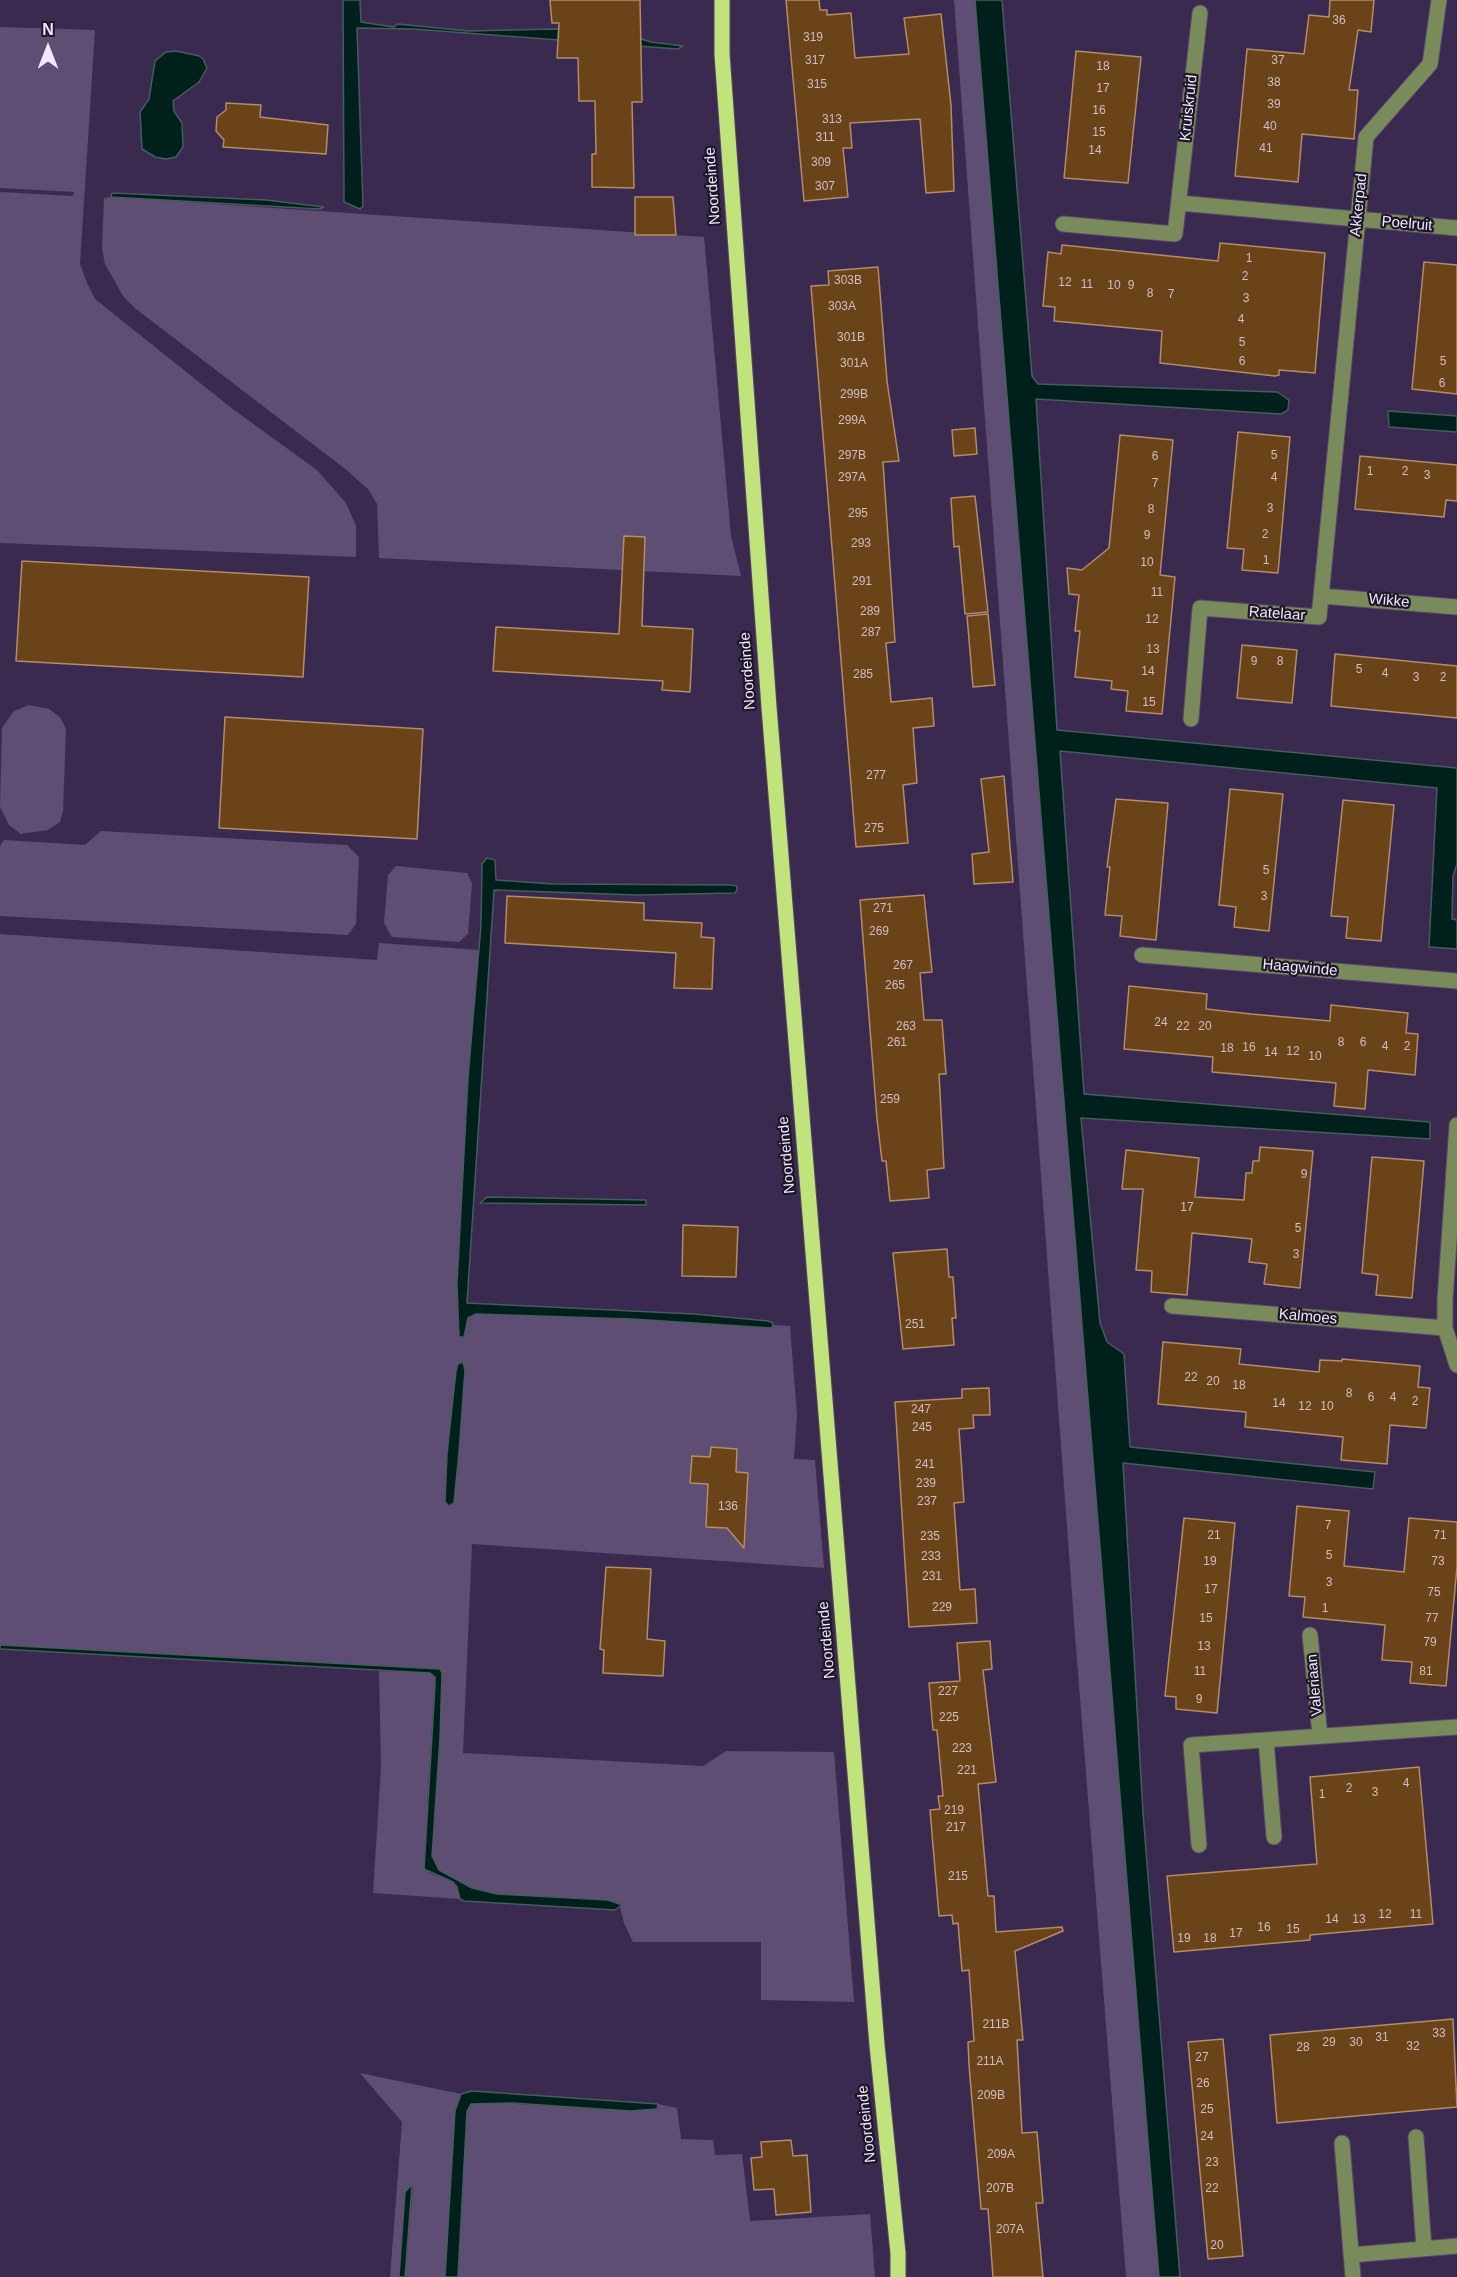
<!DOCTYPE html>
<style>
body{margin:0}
#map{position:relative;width:1457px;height:2277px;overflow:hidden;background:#3b2a4f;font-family:Arial,sans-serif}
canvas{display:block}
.north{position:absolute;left:18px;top:18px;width:60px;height:60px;-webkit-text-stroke:4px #1e1728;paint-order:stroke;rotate:0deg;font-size:16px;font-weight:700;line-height:24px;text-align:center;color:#f0e6fe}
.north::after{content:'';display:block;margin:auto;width:21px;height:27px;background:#f0e6fe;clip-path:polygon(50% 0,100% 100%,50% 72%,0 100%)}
</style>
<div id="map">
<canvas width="1457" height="2277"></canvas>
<div class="north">N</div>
</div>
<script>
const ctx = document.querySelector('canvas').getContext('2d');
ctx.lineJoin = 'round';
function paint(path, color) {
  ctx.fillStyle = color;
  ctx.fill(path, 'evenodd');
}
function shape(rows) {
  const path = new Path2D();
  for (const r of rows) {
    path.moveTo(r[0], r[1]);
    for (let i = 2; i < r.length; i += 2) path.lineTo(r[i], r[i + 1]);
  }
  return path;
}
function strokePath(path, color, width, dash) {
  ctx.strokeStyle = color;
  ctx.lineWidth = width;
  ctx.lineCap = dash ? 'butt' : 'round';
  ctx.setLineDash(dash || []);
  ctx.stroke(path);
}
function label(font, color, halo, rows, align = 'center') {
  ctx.font = font + ' Arial,sans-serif';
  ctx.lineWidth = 4.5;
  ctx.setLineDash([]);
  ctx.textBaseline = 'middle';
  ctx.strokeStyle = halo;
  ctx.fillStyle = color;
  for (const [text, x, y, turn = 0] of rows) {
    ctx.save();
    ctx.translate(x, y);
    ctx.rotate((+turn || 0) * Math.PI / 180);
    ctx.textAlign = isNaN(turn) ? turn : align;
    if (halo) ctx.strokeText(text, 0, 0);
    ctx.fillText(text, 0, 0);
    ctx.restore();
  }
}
paint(shape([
 [954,0,975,0,1159,2277,1126,2277,1075,1635],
 [0,27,95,30,80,264,87,283,95,299,234,410,317,470,346,503,356,526,356,557,0,543,0,192,73,196,74,192,0,188],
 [111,197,704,237,731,536,741,576,379,558,377,504,368,489,344,468,136,309,123,296,105,264,102,249,104,198],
 [29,705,49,709,60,717,66,729,63,811,60,822,48,830,21,834,9,825,0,807,2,728,14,711],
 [101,831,347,845,359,857,356,924,348,935,0,916,0,846,4,840,85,845],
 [396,866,467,873,472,883,468,934,459,942,392,937,384,923,388,875],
 [0,934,377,960,379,943,479,950,468,1077,457,1284,460,1338,464,1337,468,1318,476,1314,632,1319,772,1328,772,1325,790,1326,797,1415,794,1459,815,1460,824,1568,472,1544,463,1753,703,1766,726,1751,834,1752,854,2002,761,2000,761,1942,633,1942,624,1923,619,1903,497,1894,472,1888,439,1870,432,1856,439,1751,440,1670,0,1645],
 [456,1371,459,1452,454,1503,449,1506,445,1502,447,1454],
 [379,1671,430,1673,435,1677,427,1806,429,1873,453,1882,457,1887,460,1899,373,1893,381,1767],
 [360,2073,461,2094,454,2125,445,2277,405,2277,413,2187,405,2192,399,2277,390,2277,402,2122],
 [481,2102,630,2111,657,2109,658,2104,677,2108,681,2139,713,2140,715,2155,742,2154,750,2221,870,2214,875,2277,458,2277,467,2111,471,2104]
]), '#5e4e73');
const water = shape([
 [343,0,360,0,361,22,394,27,398,24,468,31,554,29,625,34,651,42,683,46,678,49,413,29,357,28,363,206,360,209,344,202,343,0],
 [975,0,1002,0,1032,376,1038,384,1277,392,1289,400,1288,410,1281,414,1036,399,1057,730,1457,768,1457,864,1453,876,1452,919,1457,920,1457,949,1429,947,1437,788,1060,751,1084,1094,1430,1122,1430,1139,1081,1118,1100,1323,1107,1342,1124,1354,1130,1447,1375,1472,1373,1489,1123,1463,1143,1813,1180,2277,1159,2277,975,0],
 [176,51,199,56,203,59,207,68,199,82,173,101,174,111,182,123,183,147,176,157,166,159,155,157,142,149,140,112,149,99,155,61,166,52,176,51],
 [112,193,266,200,324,207,319,209,111,197,112,193],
 [1388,411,1457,416,1457,432,1389,427,1388,411],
 [487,858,495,860,496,880,553,884,730,885,737,886,737,890,735,893,637,895,494,890,467,1303,694,1314,768,1321,773,1323,772,1328,632,1319,476,1314,468,1318,464,1337,459,1337,457,1284,468,1078,481,925,482,864,487,858],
 [487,1197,646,1200,646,1205,480,1203,487,1197],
 [463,1362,465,1370,459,1452,454,1503,449,1506,445,1502,447,1454,456,1371,458,1364,463,1362],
 [0,1645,440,1669,442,1673,440,1738,432,1856,439,1870,472,1888,497,1894,608,1900,622,1905,615,1910,464,1901,460,1899,457,1887,453,1882,424,1869,435,1686,435,1677,430,1673,0,1649,0,1645],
 [472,2091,658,2104,657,2109,630,2111,512,2103,471,2104,467,2111,458,2277,445,2277,455,2111,461,2094,472,2091],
 [412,2185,405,2277,399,2277,405,2192,412,2185]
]);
paint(water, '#00201c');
strokePath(water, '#485b60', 1.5);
const building = shape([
 [550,0,640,0,642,102,632,102,634,188,592,187,592,154,596,154,595,101,579,101,578,58,557,58,559,23,552,23,550,0],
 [786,0,819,0,820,10,827,10,827,15,851,13,855,58,909,54,904,18,941,14,951,105,954,191,926,193,920,119,850,123,852,148,843,148,848,197,804,201,786,0],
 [1330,0,1374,0,1371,32,1358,30,1349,90,1358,90,1354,139,1302,134,1298,182,1235,176,1247,49,1304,54,1309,15,1329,17,1330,0],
 [1076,51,1141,57,1128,183,1064,178,1076,51],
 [226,103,261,105,260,117,328,125,326,154,223,147,224,140,216,131,217,117,226,110,226,103],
 [635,197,673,197,676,235,635,235,635,197],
 [1220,243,1325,253,1315,373,1279,370,1279,375,1275,376,1160,363,1162,331,1054,321,1055,307,1043,306,1048,252,1061,254,1062,245,1218,261,1220,243],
 [1424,262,1457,265,1457,394,1412,389,1424,262],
 [878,267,887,381,899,461,883,462,895,642,886,643,891,702,932,698,934,726,913,728,917,783,903,785,908,843,856,847,811,286,829,285,828,271,878,267],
 [975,428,977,454,954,456,952,430,975,428],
 [1238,432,1290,437,1278,573,1242,570,1244,549,1227,548,1238,432],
 [1120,435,1173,440,1160,575,1175,577,1162,714,1126,711,1128,691,1111,689,1112,681,1075,677,1080,631,1075,631,1079,595,1069,594,1067,568,1082,570,1109,548,1120,435],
 [1360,456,1457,465,1457,501,1446,500,1444,517,1355,509,1360,456],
 [975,496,988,612,965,614,959,546,954,547,951,498,975,496],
 [624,536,645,537,642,626,693,629,690,692,662,690,663,681,493,671,496,627,619,634,624,536],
 [22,561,309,577,303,677,16,661,22,561],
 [988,614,995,685,973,687,967,616,988,614],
 [1242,645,1297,650,1292,703,1237,698,1242,645],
 [1335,654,1457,666,1457,718,1331,706,1335,654],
 [225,717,423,729,417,839,219,828,225,717],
 [1004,776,1013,882,974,884,972,854,989,852,981,779,1004,776],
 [1230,789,1283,794,1269,931,1234,927,1236,907,1219,905,1230,789],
 [1116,799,1168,803,1156,940,1120,936,1122,916,1105,915,1110,867,1107,867,1116,799],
 [1343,800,1394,805,1381,941,1346,938,1348,917,1331,916,1343,800],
 [924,895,932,972,920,973,924,1020,942,1020,946,1074,939,1074,944,1168,927,1170,929,1198,890,1201,886,1161,882,1161,877,1119,860,900,924,895],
 [507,896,644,903,644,920,702,923,701,937,714,938,712,989,674,988,676,953,505,943,507,896],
 [1129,986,1207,994,1206,1009,1251,1014,1330,1021,1331,1005,1408,1013,1406,1033,1418,1034,1415,1075,1368,1070,1365,1109,1334,1106,1336,1083,1212,1072,1213,1057,1124,1049,1129,986],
 [1260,1147,1313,1151,1300,1288,1264,1284,1267,1264,1249,1262,1252,1239,1192,1233,1187,1295,1151,1292,1152,1271,1136,1270,1143,1189,1122,1189,1126,1150,1199,1158,1195,1197,1244,1200,1246,1173,1252,1173,1253,1161,1259,1161,1260,1147],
 [1372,1157,1424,1161,1412,1298,1376,1295,1378,1275,1362,1273,1372,1157],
 [683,1225,738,1227,736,1277,682,1276,683,1225],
 [947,1249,949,1277,953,1277,956,1318,952,1318,954,1345,903,1349,893,1253,947,1249],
 [1163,1342,1241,1349,1239,1364,1319,1372,1320,1360,1342,1361,1342,1359,1420,1366,1418,1387,1430,1388,1426,1428,1390,1425,1387,1464,1341,1460,1343,1437,1245,1427,1246,1412,1158,1404,1163,1342],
 [989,1388,990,1415,973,1415,974,1428,959,1429,964,1502,954,1503,960,1590,975,1589,977,1623,909,1627,895,1402,962,1398,962,1389,989,1388],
 [711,1447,737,1449,736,1472,748,1473,744,1548,727,1528,706,1527,708,1484,690,1483,692,1456,710,1457,711,1447],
 [1297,1506,1349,1511,1344,1566,1404,1572,1409,1518,1457,1522,1457,1567,1446,1686,1410,1683,1412,1662,1382,1660,1385,1625,1303,1617,1305,1597,1289,1596,1297,1506],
 [1184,1518,1235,1523,1217,1713,1176,1709,1176,1697,1165,1696,1184,1518],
 [606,1567,651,1569,647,1639,665,1641,663,1676,603,1673,604,1650,600,1649,606,1567],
 [990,1641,992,1669,983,1670,996,1782,978,1784,988,1896,994,1896,996,1932,1062,1927,1063,1931,1015,1951,1023,2040,1017,2040,1022,2133,1037,2132,1043,2203,1036,2203,1043,2277,993,2277,988,2209,981,2209,969,2065,968,2042,974,2041,969,1970,962,1971,958,1923,953,1924,952,1915,939,1916,930,1810,940,1809,938,1796,943,1796,937,1730,933,1730,929,1683,960,1681,957,1643,990,1641],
 [1419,1767,1433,1924,1310,1935,1310,1940,1174,1952,1167,1876,1317,1864,1310,1777,1419,1767],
 [1453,2019,1457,2107,1277,2123,1270,2035,1453,2019],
 [1223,2039,1243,2256,1208,2259,1188,2042,1223,2039],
 [791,2140,793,2156,807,2155,811,2212,776,2215,774,2189,754,2190,751,2158,762,2157,761,2142,791,2140]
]);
paint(building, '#6b4318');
strokePath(building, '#b38c69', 1.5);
const minor = shape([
 [1179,203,1457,228],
 [1063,224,1175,234,1200,13],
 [1321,596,1457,607],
 [1191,719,1200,608,1319,617,1366,137,1430,64,1439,0],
 [1142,955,1457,981],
 [1457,1125,1445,1300,1445,1328,1457,1365],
 [1172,1306,1445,1328],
 [1310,1635,1320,1736],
 [1266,1740,1274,1837],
 [1199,1845,1191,1745,1457,1727],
 [1416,2137,1424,2248],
 [1342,2143,1353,2277],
 [1351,2255,1457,2246]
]);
const major = shape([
 [722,0,722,54,769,707,877,2045,898,2253,898,2277]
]);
strokePath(minor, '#58486b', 17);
strokePath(major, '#58486b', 17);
strokePath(minor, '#7a8b5b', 15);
strokePath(major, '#c1e37c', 15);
label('12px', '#cfbdc4', null, [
 ["36",1339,21],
 ["319",813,38],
 ["317",815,61],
 ["37",1278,61],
 ["18",1103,67],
 ["38",1274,83],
 ["315",817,85],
 ["17",1103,89],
 ["39",1274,105],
 ["16",1099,111],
 ["313",832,120],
 ["40",1270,127],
 ["15",1099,133],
 ["311",825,138],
 ["41",1266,149],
 ["14",1095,151],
 ["309",821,163],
 ["307",825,187],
 ["1",1249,259],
 ["2",1245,277],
 ["303B",848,281],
 ["12",1065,283],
 ["11",1087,285],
 ["10",1114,286],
 ["9",1131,286],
 ["8",1150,294],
 ["7",1171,295],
 ["3",1246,299],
 ["303A",842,307],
 ["4",1241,320],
 ["301B",851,338],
 ["5",1242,343],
 ["6",1242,362],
 ["5",1443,362],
 ["301A",854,364],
 ["6",1442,384],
 ["299B",854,395],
 ["299A",852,421],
 ["297B",852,456],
 ["5",1274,456],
 ["6",1155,457],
 ["1",1370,472],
 ["2",1405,472],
 ["3",1427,476],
 ["297A",852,478],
 ["4",1274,478],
 ["7",1155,484],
 ["3",1270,509],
 ["8",1151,510],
 ["295",858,514],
 ["2",1265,535],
 ["9",1147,536],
 ["293",861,544],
 ["1",1266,561],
 ["10",1147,563],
 ["291",862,582],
 ["11",1157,593],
 ["289",870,612],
 ["12",1152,620],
 ["287",871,633],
 ["13",1153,650],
 ["9",1254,662],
 ["8",1280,662],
 ["5",1359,670],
 ["14",1148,672],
 ["4",1385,674],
 ["285",863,675],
 ["3",1416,678],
 ["2",1443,678],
 ["15",1149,703],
 ["277",876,776],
 ["275",874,829],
 ["5",1266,871],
 ["3",1264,897],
 ["271",883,909],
 ["269",879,932],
 ["267",903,966],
 ["265",895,986],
 ["24",1161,1023],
 ["263",906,1027],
 ["22",1183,1027],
 ["20",1205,1027],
 ["261",897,1043],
 ["8",1341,1043],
 ["6",1363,1043],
 ["4",1385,1047],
 ["2",1407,1047],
 ["16",1249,1048],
 ["18",1227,1049],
 ["12",1293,1052],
 ["14",1271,1053],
 ["10",1315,1057],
 ["259",890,1100],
 ["9",1304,1175],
 ["17",1187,1208],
 ["5",1298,1229],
 ["3",1296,1255],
 ["251",915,1325],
 ["22",1191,1378],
 ["20",1213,1382],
 ["18",1239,1386],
 ["8",1349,1394],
 ["6",1371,1398],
 ["4",1393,1398],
 ["2",1415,1402],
 ["14",1279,1404],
 ["12",1305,1407],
 ["10",1327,1407],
 ["247",921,1410],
 ["245",922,1428],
 ["241",925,1465],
 ["239",926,1484],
 ["237",927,1502],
 ["136",728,1507],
 ["7",1328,1526],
 ["21",1214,1536],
 ["71",1440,1536],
 ["235",930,1537],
 ["5",1329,1556],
 ["233",931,1557],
 ["19",1210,1562],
 ["73",1438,1562],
 ["231",932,1577],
 ["3",1329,1583],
 ["17",1211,1590],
 ["75",1434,1593],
 ["229",942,1608],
 ["1",1325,1609],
 ["15",1206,1619],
 ["77",1432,1619],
 ["79",1430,1643],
 ["13",1204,1647],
 ["11",1200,1672],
 ["81",1426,1672],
 ["227",948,1692],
 ["9",1199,1700],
 ["225",949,1718],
 ["223",962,1749],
 ["221",967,1771],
 ["4",1406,1784],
 ["2",1349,1789],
 ["3",1375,1793],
 ["1",1322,1795],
 ["219",954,1811],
 ["217",956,1828],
 ["215",958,1877],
 ["12",1385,1915],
 ["11",1416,1915],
 ["14",1332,1920],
 ["13",1359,1920],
 ["16",1264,1928],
 ["15",1293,1930],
 ["17",1236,1934],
 ["19",1184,1939],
 ["18",1210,1939],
 ["211B",996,2025],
 ["33",1439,2034],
 ["31",1382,2038],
 ["29",1329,2043],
 ["30",1356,2043],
 ["32",1413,2047],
 ["28",1303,2048],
 ["27",1202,2058],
 ["211A",990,2062],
 ["26",1203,2084],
 ["209B",991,2096],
 ["25",1207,2110],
 ["24",1207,2137],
 ["209A",1001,2155],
 ["23",1212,2163],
 ["207B",1000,2189],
 ["22",1212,2189],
 ["207A",1010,2230],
 ["20",1217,2246]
]);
label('15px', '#f0e6fe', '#1e1728', [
 ["Kruiskruid",1189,108,-84],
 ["Noordeinde",713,186,-94],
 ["Akkerpad",1359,205,-84],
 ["Poelruit",1407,224,5],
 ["Wikke",1389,601,5],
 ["Ratelaar",1277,614,4],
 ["Noordeinde",748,671,-94],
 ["Haagwinde",1300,968,5],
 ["Noordeinde",787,1155,-95],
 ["Kalmoes",1308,1317,5],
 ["Noordeinde",827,1640,-95],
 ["Valeriaan",1315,1685,-95],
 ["Noordeinde",867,2124,-96]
]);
</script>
